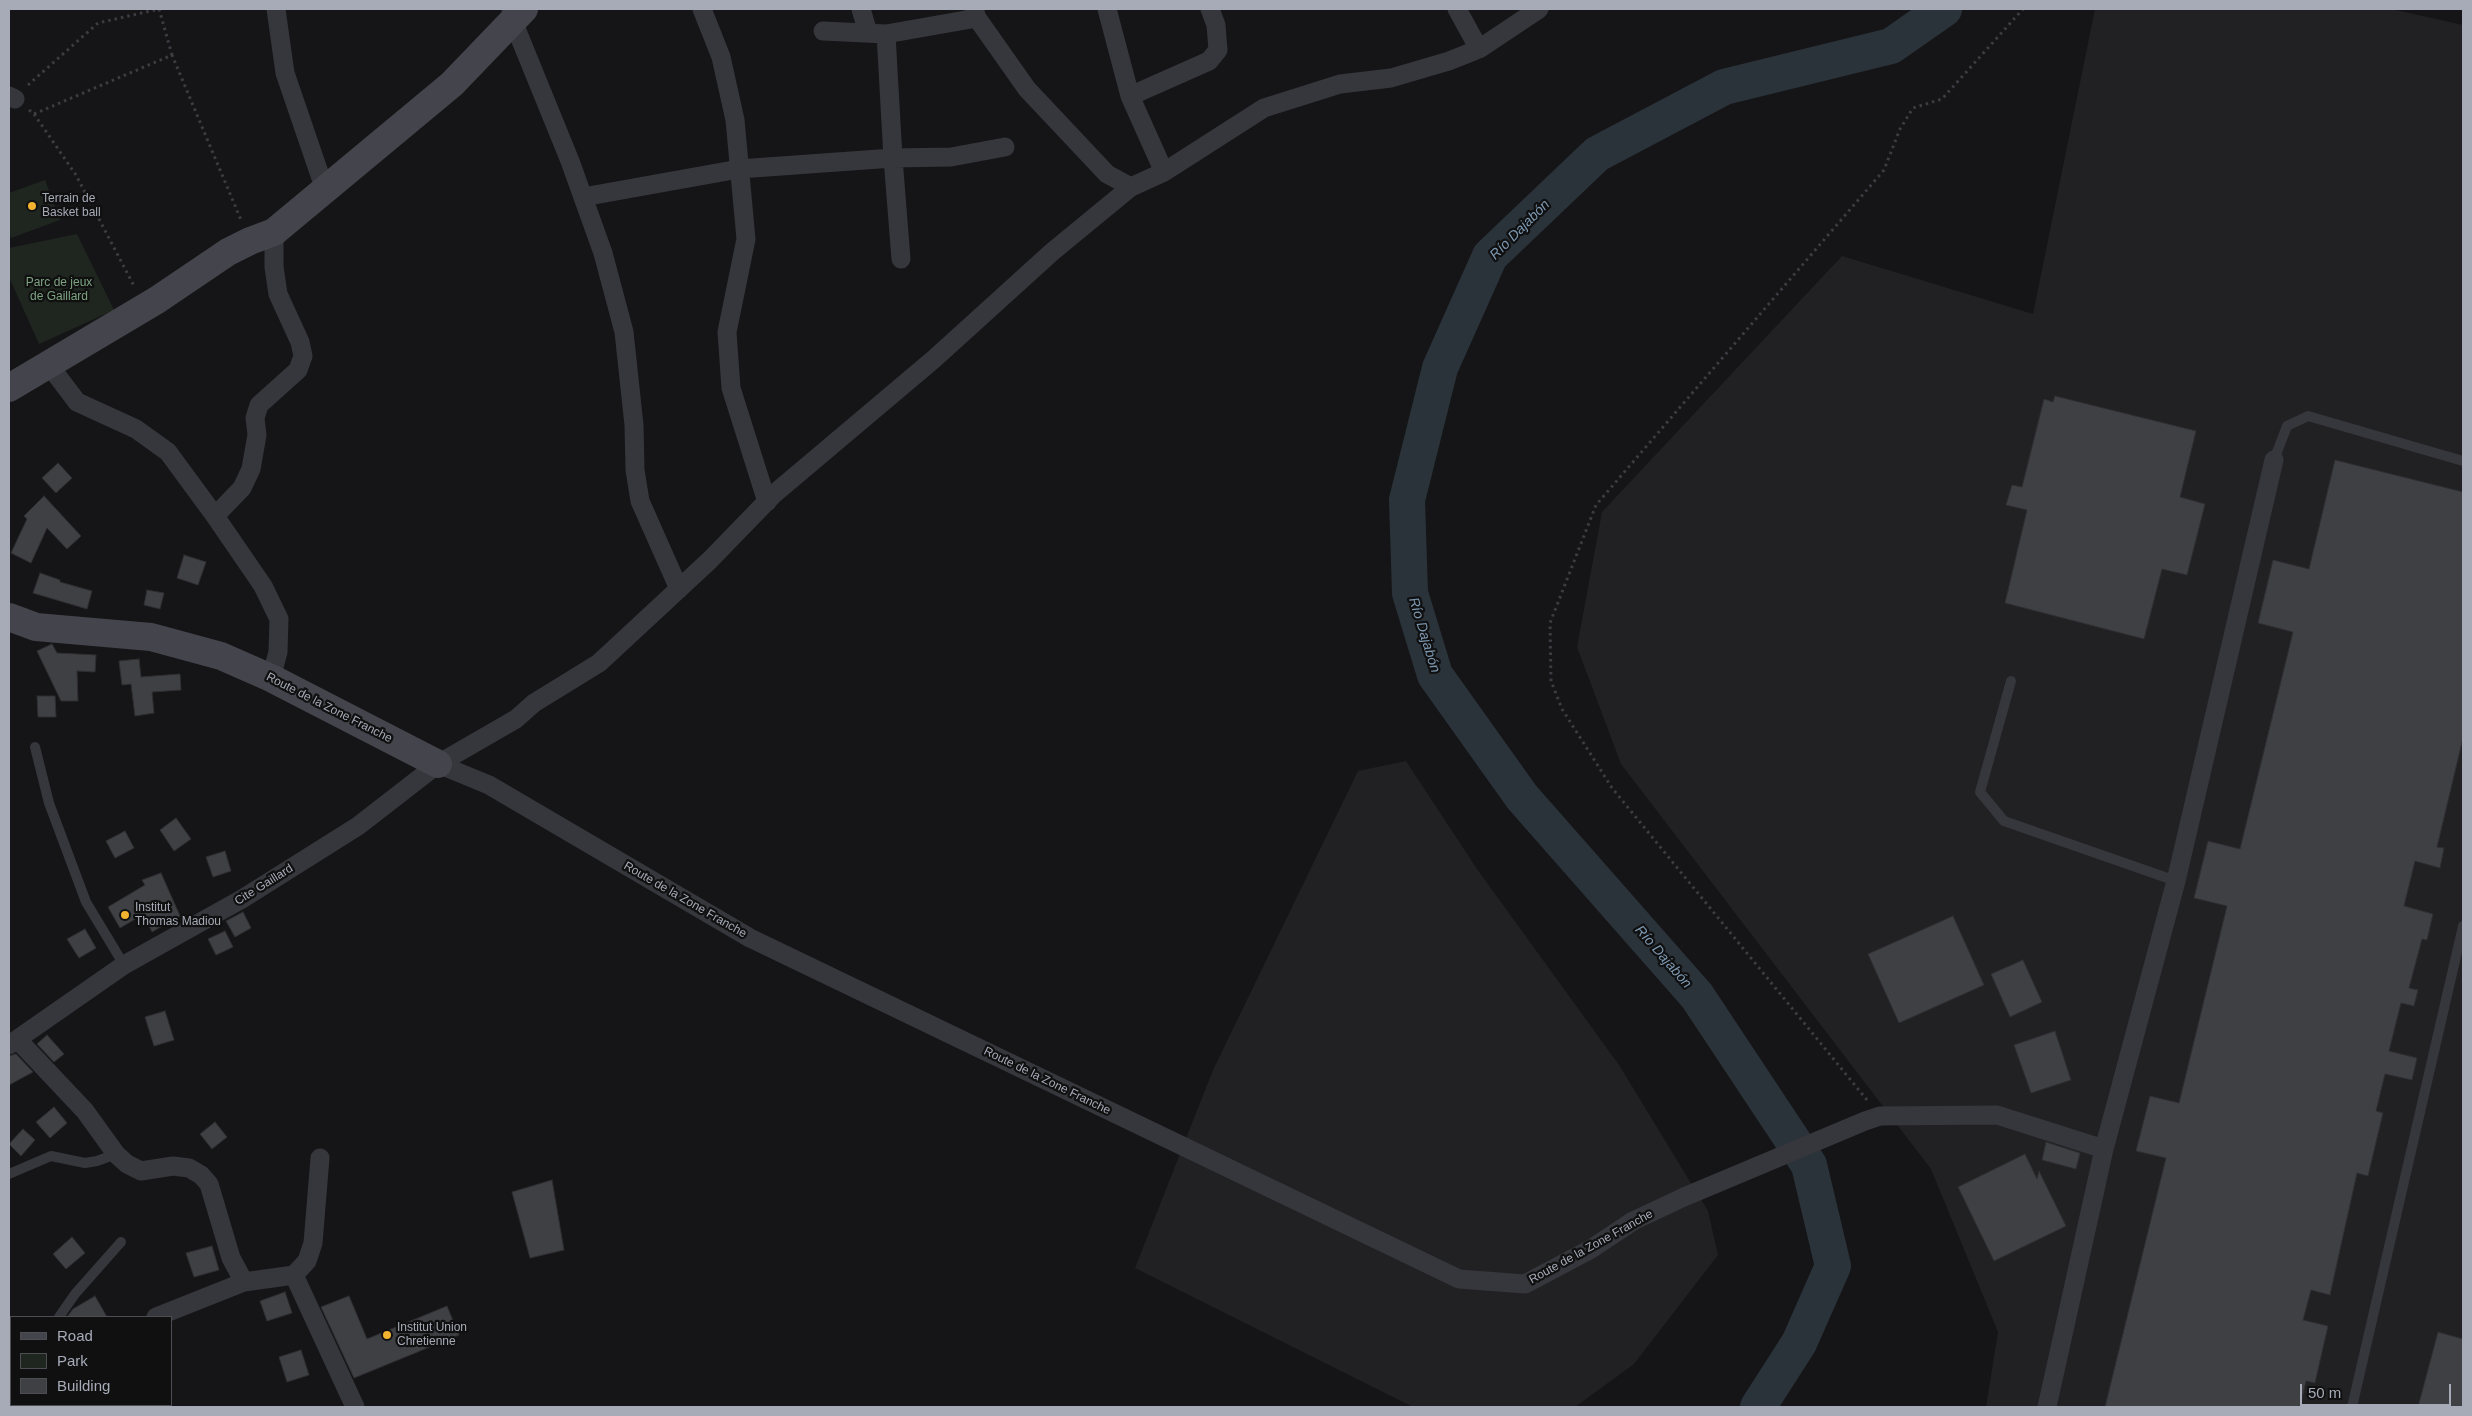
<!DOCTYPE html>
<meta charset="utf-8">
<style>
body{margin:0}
#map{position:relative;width:2472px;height:1416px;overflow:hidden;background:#151517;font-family:Helvetica,sans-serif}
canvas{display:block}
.frame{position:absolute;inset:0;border:10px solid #a6abb7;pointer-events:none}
.legend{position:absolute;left:10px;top:1316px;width:162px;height:90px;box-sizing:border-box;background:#101011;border:1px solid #4c4e53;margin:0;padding:6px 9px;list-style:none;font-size:15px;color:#a6abb7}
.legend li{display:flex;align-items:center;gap:10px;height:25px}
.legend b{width:25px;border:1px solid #4c4e53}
.scale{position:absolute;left:2300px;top:1384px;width:151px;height:22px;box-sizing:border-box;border:2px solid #a6abb7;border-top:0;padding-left:6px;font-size:15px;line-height:18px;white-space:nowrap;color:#a6abb7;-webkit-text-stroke:4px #101011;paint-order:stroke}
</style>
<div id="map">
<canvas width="2472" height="1416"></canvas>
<div class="frame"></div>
<ul class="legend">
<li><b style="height:6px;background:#44454c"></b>Road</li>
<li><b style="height:14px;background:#1f2620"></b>Park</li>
<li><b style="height:14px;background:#3f4044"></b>Building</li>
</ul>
<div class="scale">50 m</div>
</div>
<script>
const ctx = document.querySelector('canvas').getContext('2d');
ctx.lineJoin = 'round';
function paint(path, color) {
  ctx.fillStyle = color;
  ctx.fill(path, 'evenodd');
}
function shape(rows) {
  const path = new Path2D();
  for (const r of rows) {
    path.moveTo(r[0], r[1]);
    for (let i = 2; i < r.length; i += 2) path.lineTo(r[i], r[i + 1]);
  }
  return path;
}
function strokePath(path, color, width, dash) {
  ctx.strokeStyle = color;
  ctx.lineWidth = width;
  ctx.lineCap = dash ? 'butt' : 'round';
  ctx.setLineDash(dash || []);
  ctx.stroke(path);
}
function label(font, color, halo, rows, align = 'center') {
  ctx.font = font + ' Helvetica,sans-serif';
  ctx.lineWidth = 4.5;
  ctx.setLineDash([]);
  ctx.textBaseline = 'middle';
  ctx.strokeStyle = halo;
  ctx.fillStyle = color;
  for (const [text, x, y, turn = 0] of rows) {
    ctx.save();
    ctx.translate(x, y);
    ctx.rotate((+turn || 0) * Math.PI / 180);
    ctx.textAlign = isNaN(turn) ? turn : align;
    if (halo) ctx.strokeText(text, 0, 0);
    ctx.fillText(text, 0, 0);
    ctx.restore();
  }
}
paint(shape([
 [2095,9,2391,9,2463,25,2463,1407,1986,1407,1998,1332,1931,1169,1621,764,1577,647,1602,512,1842,256,2033,314],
 [1406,761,1477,869,1619,1065,1708,1211,1718,1255,1634,1364,1575,1407,1413,1407,1135,1268,1213,1070,1358,771]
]), '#212123');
paint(shape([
 [45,180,60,220,11,238,9,230,9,193],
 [77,234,114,310,39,344,9,277,9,248]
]), '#1f2620');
strokePath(shape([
 [1758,1407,1799,1343,1833,1266,1809,1165,1697,996,1522,797,1435,675,1410,593,1407,500,1440,368,1490,256,1597,154,1724,87,1891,46,1944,9]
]), '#2b333a', 36);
const building = shape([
 [2055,396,2196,431,2180,497,2205,504,2187,575,2162,569,2144,639,2005,603,2027,510,2006,505,2012,485,2022,487,2044,399,2053,402,2055,396],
 [2335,460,2463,492,2463,738,2437,847,2444,848,2440,868,2415,861,2404,906,2433,914,2427,940,2422,939,2409,988,2418,990,2414,1006,2401,1003,2389,1051,2417,1058,2412,1080,2385,1074,2376,1111,2383,1113,2368,1176,2357,1173,2330,1295,2311,1290,2303,1320,2328,1326,2315,1383,2306,1381,2300,1407,2105,1407,2166,1158,2136,1151,2150,1096,2179,1103,2227,906,2194,898,2208,841,2240,849,2293,632,2258,623,2273,560,2309,569,2335,460],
 [58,463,72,478,56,493,42,478,58,463],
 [44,496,81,536,67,549,47,528,31,563,11,553,27,519,24,516,44,496],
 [184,555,206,562,198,585,177,578,184,555],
 [40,573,60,580,60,582,92,591,87,609,33,593,40,573],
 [147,590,164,593,160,609,144,605,147,590],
 [52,644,57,653,96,655,95,672,77,671,78,701,61,701,37,651,52,644],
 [139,659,141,677,180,674,181,690,152,692,154,713,135,716,131,684,122,685,119,661,139,659],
 [37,696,55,696,56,717,38,717,37,696],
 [176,818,191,839,174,851,160,830,176,818],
 [125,831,134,848,115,858,106,841,125,831],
 [225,851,231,871,213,877,206,857,225,851],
 [161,873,180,916,152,932,144,914,120,928,108,907,145,885,142,880,161,873],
 [243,912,251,928,235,937,226,921,243,912],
 [1953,916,1984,985,1899,1023,1868,954,1953,916],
 [85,929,96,948,79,958,67,939,85,929],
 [225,931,233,947,216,955,208,939,225,931],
 [2023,960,2042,1002,2010,1017,1991,974,2023,960],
 [165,1011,174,1040,154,1046,145,1017,165,1011],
 [2055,1031,2071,1080,2031,1093,2014,1045,2055,1031],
 [47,1035,64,1054,54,1062,37,1044,47,1035],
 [16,1054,33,1072,9,1085,9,1056,16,1054],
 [54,1107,67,1123,50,1138,36,1122,54,1107],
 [215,1122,227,1137,212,1149,200,1134,215,1122],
 [23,1129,35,1140,21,1156,9,1144,23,1129],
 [2046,1142,2080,1153,2076,1169,2042,1160,2046,1142],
 [2025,1154,2037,1179,2039,1171,2066,1226,1994,1261,1958,1187,2025,1154],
 [552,1180,564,1250,530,1258,512,1192,552,1180],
 [72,1237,85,1253,66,1269,53,1254,72,1237],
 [212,1246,219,1270,194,1277,186,1253,212,1246],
 [285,1292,292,1313,267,1321,260,1301,285,1292],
 [95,1296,107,1317,67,1317,73,1309,95,1296],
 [349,1296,367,1339,447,1306,459,1335,354,1378,321,1307,349,1296],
 [2438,1332,2463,1339,2463,1407,2418,1407,2438,1332],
 [301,1350,309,1375,287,1382,279,1357,301,1350]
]);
paint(building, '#3f4044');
strokePath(building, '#2f2f33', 1);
strokePath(shape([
 [159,9,172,55],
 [28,85,98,23,159,9],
 [29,110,34,114,172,55,241,220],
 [34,114,76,175,134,286],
 [1867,1100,1612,788,1562,709,1551,681,1550,623,1596,505,1884,170,1900,129,1913,108,1942,99,2023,9]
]), '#3c3d43', 3, [2.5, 4]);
strokePath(shape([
 [2274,460,2287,426,2308,416,2463,461],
 [2011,681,1980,792,2004,821,2176,881],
 [35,747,49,803,86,902,124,965],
 [9,1174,51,1156,85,1163,97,1161,116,1154],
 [59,1317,75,1294,121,1242],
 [2352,1407,2463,926]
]), '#36373c', 10);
strokePath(shape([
 [276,9,285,73,325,190],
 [702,9,721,57,735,120,746,239,727,332,731,388,767,502],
 [861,9,868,33],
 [974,9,977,18,1027,89,1107,174,1131,187],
 [1107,9,1130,96,1164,172],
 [1457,9,1479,49],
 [511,10,513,21,570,161,603,253,624,332,634,425,635,470,640,501,679,589],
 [823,31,886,34,977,18],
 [886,34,893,158,901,259],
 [9,96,15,99],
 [1130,96,1209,61,1218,50,1216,25,1210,9],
 [583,197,739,169,893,158,951,157,1005,147],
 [49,365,77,402,136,429,168,452,215,516,263,586,279,619,278,652,271,678],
 [215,516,242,488,251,469,257,435,255,418,259,405,298,370,303,356,300,342,278,294,274,267,274,232],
 [438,764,489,785,750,938,1459,1279,1525,1284,1591,1249,1633,1221,1684,1197,1865,1121,1880,1116,1997,1115,2104,1149],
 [18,1040,85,1111,116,1154,127,1164,141,1171,173,1166,189,1168,201,1175,209,1184,231,1258,244,1282],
 [9,1045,124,965,242,899,358,826,438,764,516,719,534,703,599,663,710,560,774,494,934,359,1052,252,1131,187,1164,172,1264,108,1340,84,1391,78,1449,61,1479,49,1539,9],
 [294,1275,355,1407],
 [294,1275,307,1261,313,1243,320,1158],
 [156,1317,244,1282,294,1275],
 [9,1381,11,1381],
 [2047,1407,2104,1149,2176,881,2274,460]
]), '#36373c', 19);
strokePath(shape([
 [9,388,157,300,228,252,250,241,274,232,452,84,524,9],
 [9,617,36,627,151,637,221,656,271,678,438,764]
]), '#44454c', 28);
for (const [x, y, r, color] of [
 [32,206,5,"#f2b331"],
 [125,915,5,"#f2b331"],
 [387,1335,5,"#f2b331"]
]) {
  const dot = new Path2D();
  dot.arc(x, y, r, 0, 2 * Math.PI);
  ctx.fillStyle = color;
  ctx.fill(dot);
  strokePath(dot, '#101011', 2);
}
label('12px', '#a6abb7', '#101011', [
 ["Terrain de",42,199],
 ["Basket ball",42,213],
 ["Institut",135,908],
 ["Thomas Madiou",135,922],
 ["Institut Union",397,1328],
 ["Chretienne",397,1342]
], 'left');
label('12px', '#7da280', '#101011', [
 ["Parc de jeux",59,283],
 ["de Gaillard",59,297]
]);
label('12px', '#a6abb7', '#101011', [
 ["Route de la Zone Franche",329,708,27],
 ["Cite Gaillard",264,885,-32],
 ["Route de la Zone Franche",685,900,30],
 ["Route de la Zone Franche",1047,1081,26],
 ["Route de la Zone Franche",1591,1247,-29]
]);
label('italic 14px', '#7d99b2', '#101011', [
 ["Río Dajabón",1520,230,-45],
 ["Río Dajabón",1424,635,73],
 ["Río Dajabón",1663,957,49]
]);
</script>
